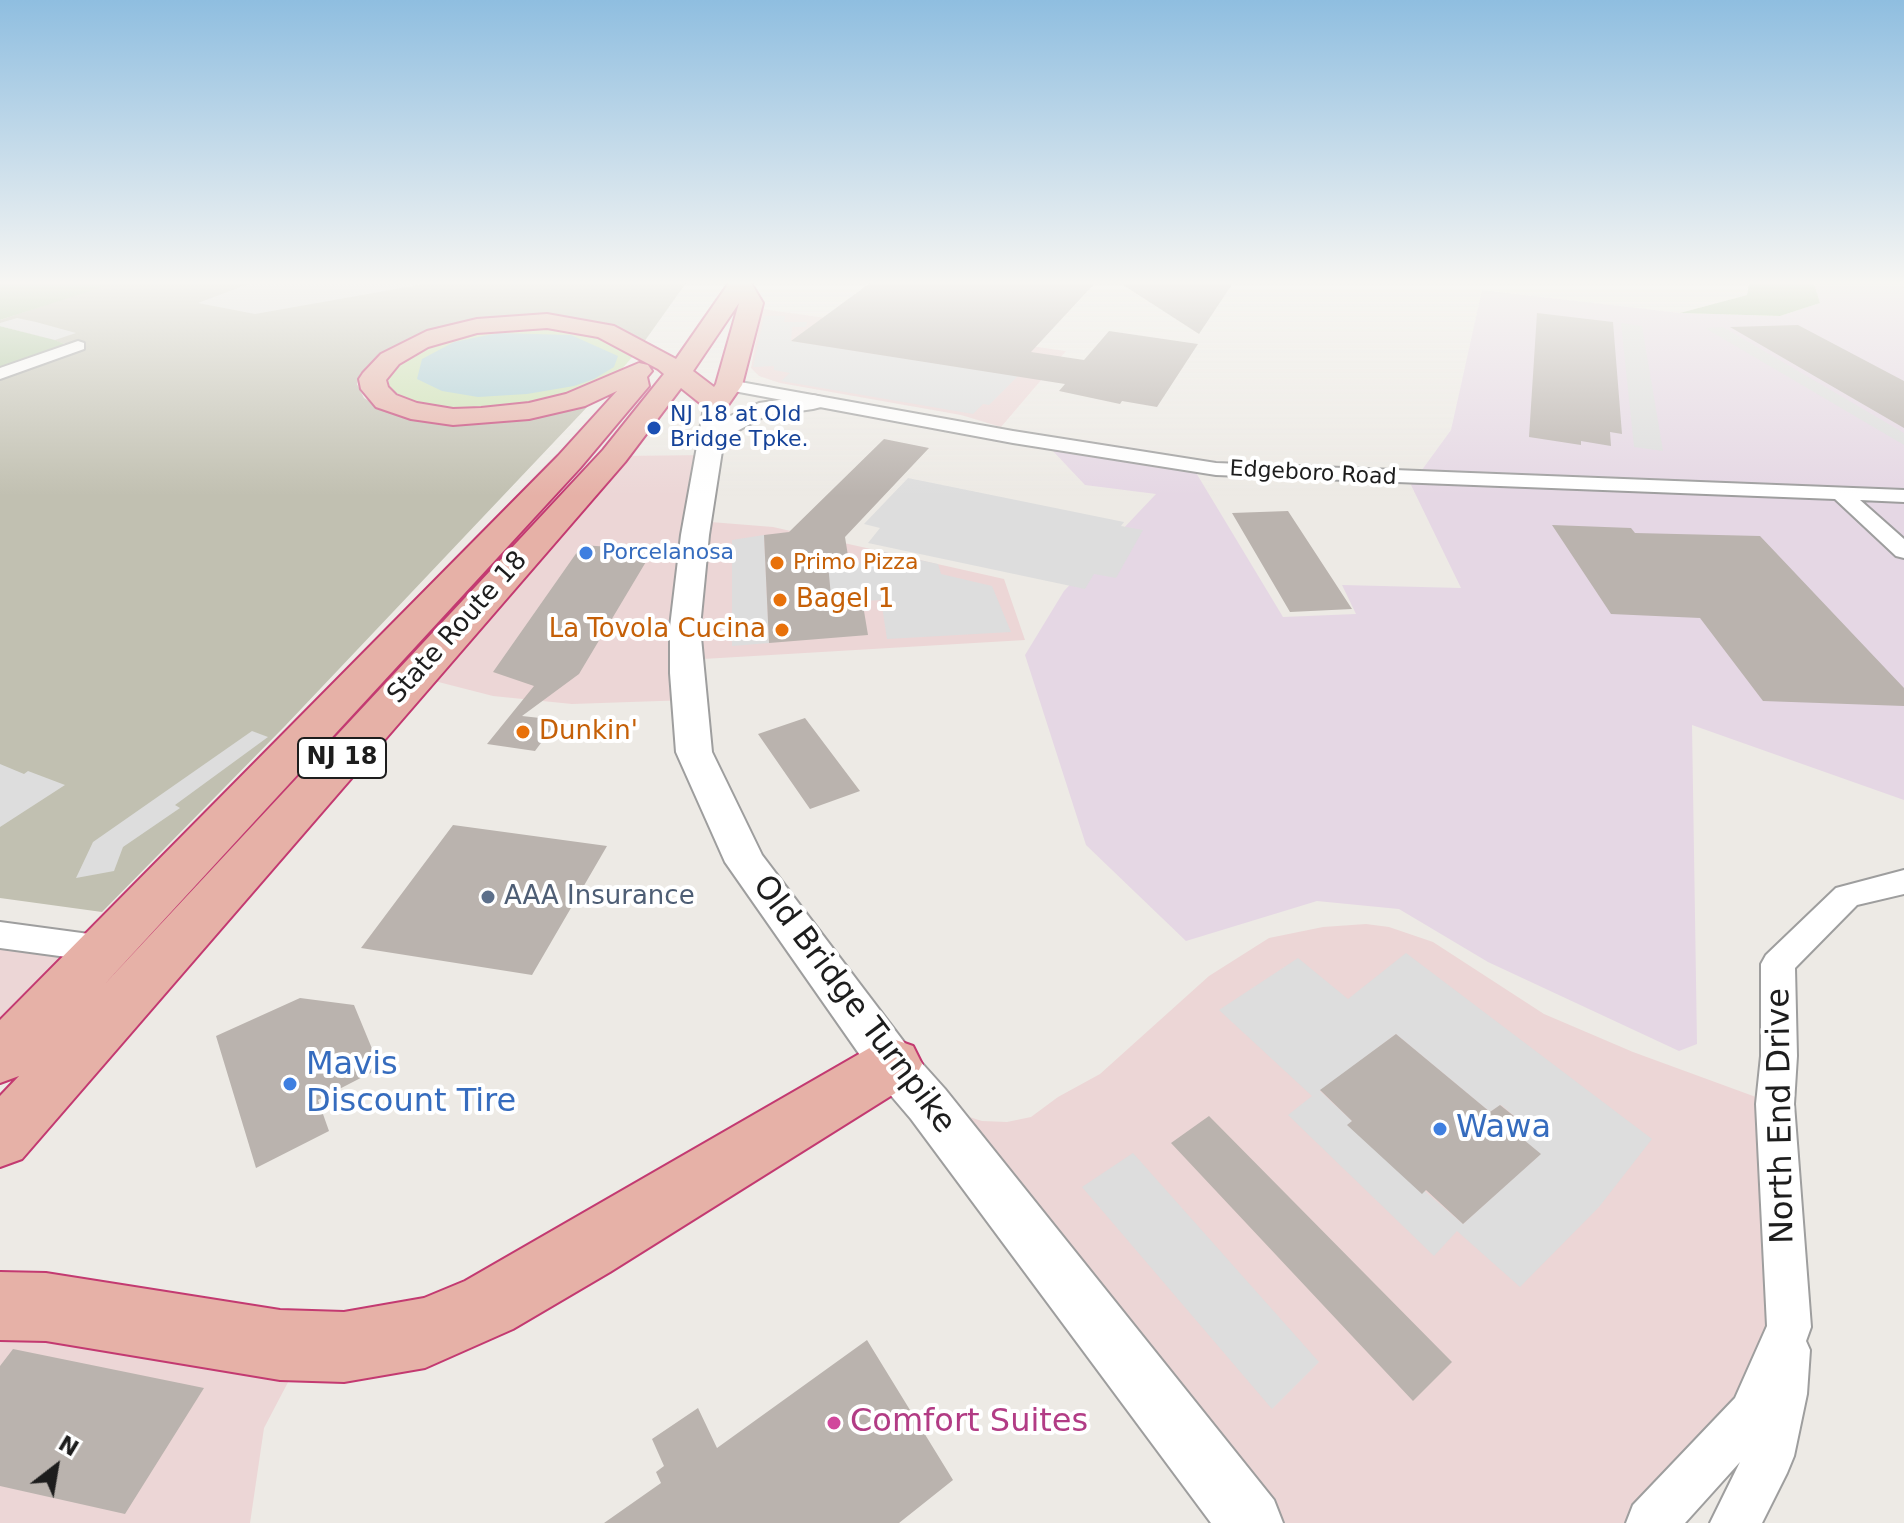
<!DOCTYPE html>
<style>
body{margin:0}
#map{position:relative;width:1904px;height:1523px;overflow:hidden;background:#edeae5;font-family:"DejaVu Sans",sans-serif}
canvas{display:block}
.north{position:absolute;left:16px;top:1427px;width:80px;height:80px;-webkit-text-stroke:6px #fff;paint-order:stroke;rotate:31deg;font-size:22px;font-weight:700;line-height:32px;text-align:center;color:#1d1d1d}
.north::after{content:'';display:block;margin:auto;width:28px;height:36px;background:#1d1d1d;clip-path:polygon(50% 0,100% 100%,50% 72%,0 100%)}
</style>
<div id="map">
<canvas width="1904" height="1523"></canvas>
<div class="north">N</div>
</div>
<script>
const ctx = document.querySelector('canvas').getContext('2d');
ctx.lineJoin = 'round';
function paint(path, color) {
  ctx.fillStyle = color;
  ctx.fill(path, 'evenodd');
}
function shape(rows) {
  const path = new Path2D();
  for (const r of rows) {
    path.moveTo(r[0], r[1]);
    for (let i = 2; i < r.length; i += 2) path.lineTo(r[i], r[i + 1]);
  }
  return path;
}
function strokePath(path, color, width, dash) {
  ctx.strokeStyle = color;
  ctx.lineWidth = width;
  ctx.lineCap = dash ? 'butt' : 'round';
  ctx.setLineDash(dash || []);
  ctx.stroke(path);
}
function label(font, color, halo, rows, align = 'center') {
  ctx.font = font + ' "DejaVu Sans",sans-serif';
  ctx.lineWidth = 8;
  ctx.setLineDash([]);
  ctx.textBaseline = 'middle';
  ctx.strokeStyle = halo;
  ctx.fillStyle = color;
  for (const [text, x, y, turn = 0] of rows) {
    ctx.save();
    ctx.translate(x, y);
    ctx.rotate((+turn || 0) * Math.PI / 180);
    ctx.textAlign = isNaN(turn) ? turn : align;
    if (halo) ctx.strokeText(text, 0, 0);
    ctx.fillText(text, 0, 0);
    ctx.restore();
  }
}
paint(shape([
 [762,309,1066,351,1001,427,961,415,780,383,759,376,751,368],
 [710,455,698,521,773,527,1004,579,1025,640,686,660,689,700,572,704,493,696,415,676,614,456],
 [1366,924,1389,927,1433,942,1544,1014,1633,1052,1775,1104,1789,1327,1651,1523,1251,1523,928,1104,982,1121,1007,1122,1031,1117,1058,1097,1100,1074,1209,976,1269,938,1323,927],
 [0,935,104,949,0,1058],
 [0,1306,307,1346,264,1428,250,1523,0,1523]
]), '#ecd6d6');
paint(shape([
 [1814,283,1904,283,1904,800,1692,725,1697,1044,1679,1051,1488,962,1399,909,1317,901,1186,941,1086,845,1025,655,1064,591,1156,494,1085,485,1051,449,1195,471,1283,617,1356,614,1342,585,1461,588,1411,485,1451,430,1482,290,1680,313,1780,316,1820,303]
]), '#e5d7e4');
paint(shape([
 [110,283,686,283,644,342,616,328,562,317,409,340,368,365,359,376,357,384,364,398,386,411,416,418,590,404,285,726,102,912,0,898,0,367,66,344,0,326,0,320]
]), '#c1c0b1');
paint(shape([
 [541,326,598,336,634,355,615,377,545,406,443,411,404,401,392,393,388,384,389,374,395,365,423,346,465,333]
]), '#cbe1b1');
paint(shape([
 [0,283,115,283,0,320],
 [1749,283,1814,283,1820,303,1780,316,1680,313,1747,295],
 [0,326,54,340,68,345,0,367]
]), '#adc79e');
paint(shape([
 [251,283,430,283,255,314,198,303],
 [764,316,785,316,784,322,807,322,806,327,792,327,791,341,1018,376,989,405,983,404,973,414,781,381,790,373,774,370,774,366,753,367],
 [17,318,36,322,76,333,55,340,0,326,0,323],
 [1621,323,1642,326,1663,451,1634,447],
 [1723,327,1904,433,1904,445,1705,328],
 [908,478,1124,522,1121,526,1143,530,1116,578,1094,574,1085,589,868,543,880,528,864,524],
 [764,535,769,643,732,646,732,540],
 [875,550,938,564,941,574,992,586,1011,632,887,639,881,600,831,603,828,564,876,562],
 [252,731,268,737,175,805,180,808,123,847,114,871,76,878,93,842],
 [0,764,24,774,28,771,65,785,0,827],
 [1406,953,1652,1139,1599,1207,1520,1287,1457,1231,1434,1256,1288,1115,1312,1096,1219,1010,1298,958,1348,999],
 [1396,1034,1490,1112,1501,1105,1533,1132,1524,1140,1540,1154,1537,1157,1463,1224,1348,1125,1352,1121,1320,1091],
 [1133,1153,1319,1362,1272,1409,1082,1187]
]), '#ddd');
paint(shape([
 [498,333,571,335,618,356,614,367,594,379,574,386,527,394,478,397,442,391,417,379,422,359,454,342]
]), '#aaced5');
paint(shape([
 [870,283,1095,283,1031,352,1084,360,1109,331,1198,344,1157,407,1122,401,1120,404,1059,391,1065,384,791,341],
 [1120,283,1233,283,1199,334],
 [1537,313,1613,322,1622,434,1610,432,1611,446,1581,441,1581,445,1529,437],
 [1798,325,1904,381,1904,428,1730,327],
 [884,439,929,448,845,537,849,562,828,564,832,607,863,605,868,635,769,643,764,535,789,532],
 [1288,511,1352,609,1290,612,1232,513],
 [1552,525,1631,528,1635,533,1760,536,1904,688,1904,706,1763,701,1700,618,1611,614],
 [582,545,653,550,579,674,522,716,558,720,535,751,487,744,534,686,493,672],
 [805,718,860,791,810,809,758,734],
 [453,825,607,846,532,975,361,948],
 [300,998,354,1005,380,1068,318,1100,329,1131,256,1168,216,1036],
 [1396,1034,1490,1112,1500,1105,1534,1132,1524,1140,1541,1154,1463,1224,1426,1190,1422,1194,1347,1125,1352,1121,1320,1090],
 [1209,1116,1452,1362,1413,1401,1171,1143],
 [867,1340,953,1480,899,1523,604,1523,661,1483,656,1472,664,1466,652,1439,698,1408,717,1448],
 [13,1349,204,1388,125,1514,0,1486,0,1366]
]), '#bab3ae');
const minor = shape([
 [78,341,84,343,84,349,0,379,0,368,78,341],
 [729,380,1013,431,1216,463,1904,490,1904,502,1860,500,1904,539,1904,558,1896,556,1835,499,1216,475,1013,443,723,389,720,385,723,381,729,380],
 [1904,870,1904,894,1857,905,1795,968,1797,1056,1794,1104,1811,1327,1806,1341,1810,1350,1807,1394,1794,1456,1787,1473,1762,1523,1710,1523,1740,1462,1685,1523,1626,1523,1633,1505,1735,1398,1767,1326,1756,1104,1761,1056,1761,964,1766,955,1836,888,1904,870],
 [0,922,104,936,116,940,121,949,116,958,104,962,0,948,0,922]
]);
const tertiary = shape([
 [716,395,724,397,727,402,726,418,759,403,813,395,821,397,824,402,821,407,813,409,765,416,724,438,709,535,700,627,712,752,762,855,910,1050,945,1089,1274,1500,1283,1523,1211,1523,911,1119,876,1078,725,862,676,752,670,673,670,627,681,535,705,402,708,397,716,395]
]);
const trunk = shape([
 [729,283,751,283,763,303,742,385,726,408,716,410,706,408,681,388,625,462,22,1159,0,1167,0,1096,19,1076,0,1083,0,1020,558,456,617,391,585,406,529,419,453,425,411,419,376,407,361,389,359,379,363,373,381,354,427,331,477,319,547,314,614,326,676,359,729,283],
 [739,303,716,384,714,387,693,371,739,303],
 [547,328,598,337,658,369,664,374,603,450,102,987,580,468,649,386,647,377,652,371,648,365,639,363,566,394,529,403,481,408,453,409,417,403,396,395,388,387,386,380,399,364,428,347,477,333,547,328],
 [893,1039,913,1046,922,1064,913,1082,610,1272,513,1329,425,1368,344,1382,280,1380,46,1341,0,1340,0,1272,46,1273,280,1310,344,1312,424,1298,465,1281,873,1046,893,1039]
]);
strokePath(minor, '#9e9e9e', 4);
strokePath(tertiary, '#9e9e9e', 4);
strokePath(trunk, '#c33a71', 4);
paint(minor, '#fff');
paint(tertiary, '#fff');
paint(trunk, '#e6b1a7');
const sky = ctx.createLinearGradient(0, 0, 0, 496);
sky.addColorStop(0, '#8fbee0');
sky.addColorStop(0.57, '#f7f6f3');
sky.addColorStop(1, '#f7f6f300');
ctx.fillStyle = sky;
ctx.fillRect(0, 0, 1904, 496);
for (const [x, y, r, color] of [
 [654,428,8,"#1a4fb4"],
 [586,553,8,"#3f7fe0"],
 [777,563,8,"#e8710a"],
 [780,600,8,"#e8710a"],
 [782,630,8,"#e8710a"],
 [523,732,8,"#e8710a"],
 [488,897,8,"#5c6f8a"],
 [290,1084,8,"#3f7fe0"],
 [1440,1129,8,"#3f7fe0"],
 [834,1423,8,"#d1479c"]
]) {
  const dot = new Path2D();
  dot.arc(x, y, r, 0, 2 * Math.PI);
  ctx.fillStyle = color;
  ctx.fill(dot);
  strokePath(dot, '#fff', 3);
}
label('22px', '#164399', '#fff', [
 ["NJ 18 at Old",670,415],
 ["Bridge Tpke.",670,440]
], 'left');
label('22px', '#1d1d1d', '#fff', [
 ["Edgeboro Road",1313,474,3]
]);
label('22px', '#366cbe', '#fff', [
 ["Porcelanosa",602,553]
], 'left');
label('22px', '#c56008', '#fff', [
 ["Primo Pizza",793,563]
], 'left');
for (const [x, y, w] of [
 [342,758,88]
]) {
  const box = new Path2D();
  box.roundRect(x - w / 2, y - 20, w, 40, 6);
  ctx.fillStyle = '#fff';
  ctx.fill(box);
  strokePath(box, '#1d1d1d', 2);
}
label('bold 24px', '#1d1d1d', null, [
 ["NJ 18",342,758]
]);
label('26px', '#c56008', '#fff', [
 ["Bagel 1",796,600],
 ["La Tovola Cucina",766,630,"right"],
 ["Dunkin'",539,732]
], 'left');
label('26px', '#1d1d1d', '#fff', [
 ["State Route 18",458,628,-48]
]);
label('26px', '#4e5e75', '#fff', [
 ["AAA Insurance",504,897]
], 'left');
label('32px', '#1d1d1d', '#fff', [
 ["Old Bridge Turnpike",853,1005,53],
 ["North End Drive",1782,1116,-91]
]);
label('32px', '#366cbe', '#fff', [
 ["Mavis",306,1066],
 ["Discount Tire",306,1103],
 ["Wawa",1456,1129]
], 'left');
label('32px', '#b23c85', '#fff', [
 ["Comfort Suites",850,1423]
], 'left');
</script>
